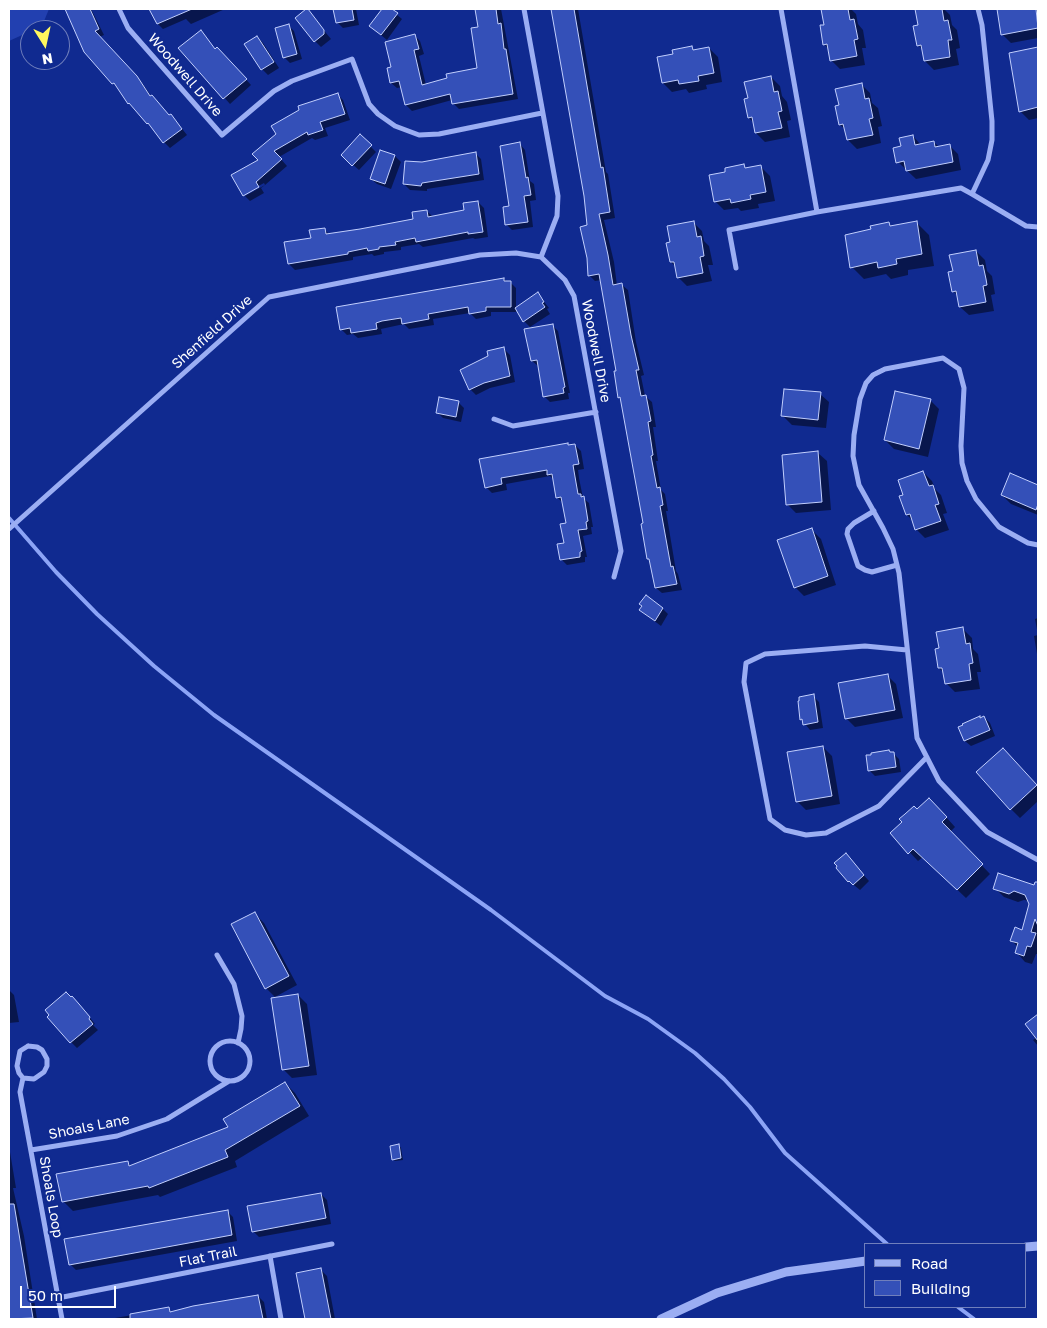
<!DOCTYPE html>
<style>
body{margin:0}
#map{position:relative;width:1047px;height:1328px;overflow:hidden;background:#102a90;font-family:"Golos Text",sans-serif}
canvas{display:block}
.frame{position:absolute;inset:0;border:10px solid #fff;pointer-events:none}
.legend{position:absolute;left:864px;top:1243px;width:162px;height:65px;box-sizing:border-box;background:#102a90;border:1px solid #707fbc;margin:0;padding:6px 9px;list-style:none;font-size:15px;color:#fff}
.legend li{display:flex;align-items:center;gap:10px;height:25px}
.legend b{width:25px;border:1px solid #707fbc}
.north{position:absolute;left:20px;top:20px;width:50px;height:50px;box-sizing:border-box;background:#102a90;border:1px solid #707fbc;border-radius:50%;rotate:170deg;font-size:14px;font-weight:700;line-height:20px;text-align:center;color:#fff}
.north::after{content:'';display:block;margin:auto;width:18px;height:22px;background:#fff75d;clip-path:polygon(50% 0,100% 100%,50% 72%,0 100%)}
.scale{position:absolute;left:20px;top:1286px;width:96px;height:22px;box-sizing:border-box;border:2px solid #fff;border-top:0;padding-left:6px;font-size:15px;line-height:18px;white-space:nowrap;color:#fff;-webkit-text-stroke:4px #102a90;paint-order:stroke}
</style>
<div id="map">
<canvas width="1047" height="1328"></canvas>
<div class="frame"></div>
<ul class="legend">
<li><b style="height:6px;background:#9baef3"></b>Road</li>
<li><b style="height:14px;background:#3450b8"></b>Building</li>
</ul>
<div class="north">N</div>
<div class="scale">50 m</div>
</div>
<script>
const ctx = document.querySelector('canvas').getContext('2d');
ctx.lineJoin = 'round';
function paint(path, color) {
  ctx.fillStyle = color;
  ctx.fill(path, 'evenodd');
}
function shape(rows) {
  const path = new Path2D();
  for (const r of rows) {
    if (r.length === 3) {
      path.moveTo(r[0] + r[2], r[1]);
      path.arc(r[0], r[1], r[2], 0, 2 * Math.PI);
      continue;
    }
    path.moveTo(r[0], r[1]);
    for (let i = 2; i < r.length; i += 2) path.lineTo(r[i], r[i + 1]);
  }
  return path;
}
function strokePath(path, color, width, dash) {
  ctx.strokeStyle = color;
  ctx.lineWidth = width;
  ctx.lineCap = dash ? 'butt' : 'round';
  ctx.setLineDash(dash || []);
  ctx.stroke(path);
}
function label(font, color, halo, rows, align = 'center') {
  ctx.font = font + ' "Golos Text",sans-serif';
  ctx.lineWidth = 4;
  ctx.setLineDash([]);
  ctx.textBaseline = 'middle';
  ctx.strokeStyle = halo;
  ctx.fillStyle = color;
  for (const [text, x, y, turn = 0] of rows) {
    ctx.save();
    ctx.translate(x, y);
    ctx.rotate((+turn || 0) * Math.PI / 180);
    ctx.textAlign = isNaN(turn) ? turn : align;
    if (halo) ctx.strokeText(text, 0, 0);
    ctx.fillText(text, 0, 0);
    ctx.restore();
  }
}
paint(shape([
 [9,9,49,9,42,26,9,41]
]), '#2240b0');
paint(shape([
 [66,9,91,9,104,35,99,37,142,83,151,96,169,117,171,115,176,121,187,135,170,148,164,142,154,128,129,103,119,88,85,52],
 [151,9,225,9,191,24,186,19,163,29,158,24],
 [335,9,356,9,359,25,343,28,337,22],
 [384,9,390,9,402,19,387,40,370,26],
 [476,9,501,9,518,99,459,109,453,103,452,100,412,111,406,105,402,87,397,88,391,83,393,68,415,36,420,41,424,54,419,56,426,85,478,69,479,28],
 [552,9,578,9,606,172,608,174,615,218,604,220,614,262,617,286,622,285,628,290,636,342,644,375,641,376,645,396,652,402,656,427,653,427,658,461,656,461,661,490,665,494,668,511,666,511,676,571,678,574,682,590,662,593,656,588,651,561,648,558,645,524,622,400,619,397,618,372,601,280,595,281,589,275,589,226,585,196],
 [822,9,851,9,856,14,858,24,863,30,866,48,862,48,865,65,840,69,831,60,829,50,824,44,825,26],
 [924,9,944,9,950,15,952,25,957,30,960,48,956,49,959,65,934,70,925,61,923,50,918,45,919,26,916,10],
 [998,9,1038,9,1038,38,1011,43,1002,34],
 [307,10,331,39,321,47,315,41],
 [288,25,294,31,302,59,290,63,284,57],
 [257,37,263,43,279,68,268,75,262,69],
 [206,38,216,50,223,54,251,85,230,104,180,48],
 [692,47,695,51,709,48,718,57,722,82,706,85,707,89,689,93,686,89,672,92,663,83,659,58,675,55],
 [1038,48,1038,118,1029,120,1020,111,1011,54],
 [771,77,780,86,782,96,787,102,791,120,787,121,790,137,765,142,756,133,754,123,749,118,749,99],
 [861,84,870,93,872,103,878,108,882,126,878,127,881,143,857,149,848,140,846,130,840,125,840,106],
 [338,95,343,100,350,120,325,128,328,136,315,140,312,138,279,157,287,166,265,185,264,183,244,194,260,161,277,134,301,110],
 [360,136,376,152,359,170,342,155],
 [913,136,921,145,934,142,939,147,949,145,958,154,961,170,916,179,898,162,902,147],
 [520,144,525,150,530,181,534,184,536,200,530,201,533,227,512,230,506,224,511,207],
 [381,151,395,156,401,162,391,189,377,184,371,179],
 [475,153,481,159,484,180,427,189,427,191,410,190,404,184,422,163],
 [744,166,747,169,761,167,770,176,775,201,758,204,759,208,741,211,738,208,724,210,715,201,727,173],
 [265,185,261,188,264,193,250,201,245,196],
 [478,202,484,208,488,237,475,239,473,238,423,247,419,244,401,247,401,250,384,252,384,254,374,256,372,254,353,257,353,260,295,270,289,264,286,243,312,239,324,229,330,235,414,220,427,211,433,217,466,211],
 [693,222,702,231,704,241,709,246,713,265,708,265,712,281,687,286,678,277,676,267,671,262],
 [889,223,892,227,917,223,929,235,934,266,908,270,908,275,891,279,886,274,864,279,852,267,872,230],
 [976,251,985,260,987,271,992,276,995,294,991,295,994,311,969,315,960,307,958,296,953,291,954,272],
 [504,279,507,282,510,282,516,288,516,312,491,312,491,316,476,319,470,313,433,319,434,325,409,329,404,324,381,329,382,334,358,338,353,334,347,335,341,329],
 [538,294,549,308,547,309,550,314,530,327,524,321],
 [552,325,558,331,570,393,568,393,569,399,550,402,544,396,538,366,532,361],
 [504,349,510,355,515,382,490,388,476,395,470,389],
 [820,394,829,402,826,428,792,425,783,416],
 [930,400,939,409,928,457,894,449,885,440],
 [458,402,464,408,461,422,443,418,437,412],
 [568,444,569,446,575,445,581,451,584,469,578,470,579,478,583,498,589,503,593,527,591,527,592,534,583,536,587,557,585,557,585,562,567,565,561,559,565,544,567,524,563,503,557,497,554,480,550,476,506,484,507,490,492,493,486,487,481,460],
 [818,453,827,461,831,510,796,513,787,504],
 [923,472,932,481,935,489,941,495,947,513,943,514,949,530,925,538,916,529,913,521,907,515,905,496],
 [1011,475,1038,486,1038,515,1011,504,1002,495],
 [812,530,821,539,836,585,804,596,795,587],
 [643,607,663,609,668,614,661,626,640,610],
 [1038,618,1038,656,1037,654,1034,636,1038,635,1035,619],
 [963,629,972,638,973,649,978,654,981,672,977,672,980,689,955,692,946,683,944,673,939,668],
 [887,675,896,684,903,718,855,727,846,718],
 [813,696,819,702,823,728,810,730,801,719],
 [984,717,990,723,995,736,971,746,965,741,960,728],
 [823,747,832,756,840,804,806,810,797,801],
 [893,753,899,759,901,772,875,776,869,770],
 [1012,758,1038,787,1038,801,1020,818,1011,809],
 [938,808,955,827,950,832,990,874,966,898,923,857,918,861,892,834,917,810],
 [851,861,869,881,860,890,849,881],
 [999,875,1038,888,1038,954,1036,954,1032,964,1025,962,1017,953,1018,947,1012,941,1023,931,1030,904,1029,901,1024,900,1018,902,1004,897,995,888],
 [255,914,264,923,297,985,275,997,266,988],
 [9,990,14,995,19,1022,9,1023],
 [298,995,307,1004,317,1075,292,1078,283,1069],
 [78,1003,95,1024,93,1025,98,1030,77,1048,71,1042],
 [1038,1015,1038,1046,1033,1040,1037,1037,1026,1024],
 [285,1083,295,1093,309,1116,235,1161,237,1167,160,1197,158,1195,73,1211,63,1201,127,1162,131,1166,230,1128],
 [399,1145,401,1148,403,1160,395,1161,393,1159],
 [9,1146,16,1188,13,1188,24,1236,37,1319,9,1319],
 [321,1194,327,1200,331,1224,259,1237,253,1231],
 [227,1211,233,1217,237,1241,76,1270,70,1264],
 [321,1270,327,1276,335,1319,306,1319,297,1274],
 [258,1296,264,1302,267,1319,109,1319,168,1309,172,1313]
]), '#0007');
strokePath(shape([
 [9,518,56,572,97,614,154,666,214,715,491,910,605,996,648,1019,695,1053,724,1079,750,1107,785,1153,887,1244],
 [958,1307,974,1319]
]), '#8ca4f6', 4);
const building = shape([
 [65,9,90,9,99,29,95,31,137,76,150,96,152,95,169,115,171,114,182,129,163,143,148,123,147,124,129,103,128,104,114,83,112,84,84,52,65,9],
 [149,9,192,9,157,24,149,9],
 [306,9,308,9,324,30,324,34,314,42,295,18,306,9],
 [333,9,352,9,354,20,336,23,333,9],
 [382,9,392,9,398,13,381,35,369,26,382,9],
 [475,9,496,9,498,24,501,23,504,49,506,49,513,94,452,104,450,94,405,105,399,81,390,83,387,68,391,67,385,42,415,34,419,49,414,50,422,85,447,78,446,74,477,68,471,28,478,27,475,9],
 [551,9,574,9,601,168,603,167,610,212,599,214,608,255,613,285,622,283,631,335,639,370,636,370,641,396,646,395,651,421,648,422,653,455,651,456,657,488,660,487,663,505,660,506,671,567,673,566,677,584,655,588,649,559,647,559,641,524,643,523,620,397,618,398,614,371,616,371,599,274,588,276,587,258,580,227,587,225,584,196,551,9],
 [821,9,848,9,850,20,854,19,858,39,854,40,857,56,830,61,827,44,823,45,820,25,824,25,821,9],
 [915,9,942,9,944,21,948,20,952,40,948,40,950,57,924,61,921,45,917,46,913,26,918,25,915,9],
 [997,9,1036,9,1038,28,1001,35,997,9],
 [289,24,297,54,283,58,275,28,289,24],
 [201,30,215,49,217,47,247,79,223,99,178,48,201,30],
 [257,36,274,62,261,70,244,44,257,36],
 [692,46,693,50,709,47,714,73,698,76,699,81,679,84,678,80,662,83,657,57,673,54,672,50,692,46],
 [1038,47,1038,107,1019,112,1009,53,1038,47],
 [771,76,774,92,778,91,782,111,778,112,782,128,755,133,752,117,748,118,744,99,748,98,744,82,771,76],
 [862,83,865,99,869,98,873,118,869,119,873,135,847,140,843,124,839,125,835,106,839,105,835,89,862,83],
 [338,93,345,114,320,122,323,130,308,135,307,132,274,151,282,159,256,182,259,187,243,196,231,175,258,160,252,154,276,134,271,126,299,110,298,106,338,93],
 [360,134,372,145,352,166,341,155,360,134],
 [913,135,915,145,934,141,935,147,950,144,953,162,906,171,904,161,896,163,893,148,901,146,899,138,913,135],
 [520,142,526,178,528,177,531,195,524,196,528,222,505,225,503,207,509,206,500,146,520,142],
 [380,150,395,155,385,184,370,179,380,150],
 [476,152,479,174,422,183,421,186,403,184,405,161,422,162,476,152],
 [744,164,745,168,761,165,766,192,750,195,751,199,731,203,730,199,714,202,709,175,725,172,725,168,744,164],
 [478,201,483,232,468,234,468,232,416,242,415,238,395,242,396,245,379,247,379,249,368,251,367,248,348,252,348,254,288,264,284,242,311,238,309,230,325,228,326,234,360,229,413,219,412,212,427,210,428,217,464,210,463,203,478,201],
 [694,221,697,237,701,236,704,256,700,257,703,273,677,278,674,262,670,262,666,243,670,242,667,226,694,221],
 [917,221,922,254,896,259,897,264,878,268,877,262,850,268,845,235,871,229,870,226,889,222,890,226,917,221],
 [976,250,979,266,983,265,986,279,987,285,983,286,986,302,959,307,956,291,952,292,948,272,953,271,949,255,976,250],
 [504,278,504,281,511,281,511,307,486,307,486,311,469,314,468,307,428,314,429,319,402,324,401,318,382,321,376,323,377,329,351,333,350,328,340,330,336,307,504,278],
 [538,292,544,302,542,303,545,307,523,322,515,308,538,292],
 [553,324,565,387,563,388,564,393,543,397,537,360,531,361,524,329,553,324],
 [504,347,510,376,484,383,469,390,460,370,488,356,487,351,504,347],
 [784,389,821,392,818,420,781,416,784,389],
 [895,391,931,399,919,449,884,440,895,391],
 [439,397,459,401,456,417,436,413,439,397],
 [568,443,568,445,575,444,579,464,573,465,574,471,578,494,581,494,581,497,584,496,588,521,586,522,587,529,578,530,582,551,580,552,580,557,560,560,557,544,564,543,560,524,566,523,561,497,556,498,552,474,547,475,547,470,501,478,502,484,485,488,479,459,568,443],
 [818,451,822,502,786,505,782,455,818,451],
 [923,471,929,486,933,485,939,504,935,505,941,521,915,530,910,514,906,515,899,496,903,495,898,480,923,471],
 [1010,473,1038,485,1038,504,1036,510,1001,495,1010,473],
 [812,528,828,576,794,588,777,540,812,528],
 [646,595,663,608,655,621,639,610,642,606,639,604,646,595],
 [963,627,966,644,970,643,971,651,973,663,969,664,971,680,945,684,942,668,938,668,937,661,935,649,939,648,936,632,963,627],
 [888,674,895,710,845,719,838,683,888,674],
 [814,694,818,722,803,725,802,719,800,720,798,701,799,701,799,697,814,694],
 [980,716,980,718,984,716,990,730,964,741,958,727,963,725,962,724,980,716],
 [823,746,832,796,796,802,787,752,823,746],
 [1003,748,1037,785,1010,810,976,772,1003,748],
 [889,750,890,752,894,752,896,767,868,771,866,755,871,755,871,753,889,750],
 [929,798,947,817,942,822,983,864,957,890,913,849,908,854,890,833,902,822,899,819,905,814,914,806,917,809,929,798],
 [846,853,864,875,853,885,849,881,848,882,836,868,837,866,834,863,846,853],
 [998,873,1034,885,1035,882,1038,882,1038,926,1035,919,1031,932,1036,933,1031,947,1027,946,1024,956,1015,953,1018,943,1010,941,1015,927,1022,930,1029,904,1025,895,1014,891,1009,894,993,889,998,873],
 [255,912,289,976,265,989,231,924,255,912],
 [66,992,71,997,72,996,79,1004,90,1017,89,1019,93,1024,70,1043,47,1017,49,1015,45,1010,66,992],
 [298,994,309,1066,282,1070,271,998,298,994],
 [1038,1014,1038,1041,1025,1024,1038,1014],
 [285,1082,300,1106,225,1150,228,1157,149,1188,148,1186,62,1202,56,1174,128,1161,129,1166,228,1127,223,1119,285,1082],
 [399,1144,401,1158,392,1160,390,1146,399,1144],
 [321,1193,326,1218,252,1232,247,1206,321,1193],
 [9,1204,14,1204,33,1318,9,1319,9,1204],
 [228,1210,232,1235,69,1265,64,1239,228,1210],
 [321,1268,331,1319,305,1319,296,1273,321,1268],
 [258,1295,263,1319,130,1319,130,1314,169,1307,170,1312,193,1306,258,1295]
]);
paint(building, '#3450b8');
strokePath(building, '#c2cffd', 1);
strokePath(shape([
 [119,9,128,28,222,135,274,91,292,81,352,59,369,104,378,114,395,126,419,135,439,134,542,113],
 [524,9,558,196,557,216,541,257,565,280,574,296,621,551,614,577],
 [781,9,817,212,961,188,972,194,988,160,992,140,992,121,982,25,978,9],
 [972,194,1026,226,1038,227],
 [736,268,729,230,817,212],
 [494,419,513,426,596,412],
 [874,511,854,523,848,529,847,534,858,566,865,570,872,572,897,565],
 [9,529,269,297,480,255,516,253,541,257],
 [1038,545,1028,543,999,527,976,499,967,481,962,463,961,446,964,388,959,369,943,358,885,369,873,375,866,383,860,399,854,435,853,456,859,485,883,528,893,549,899,573,917,738,939,781,987,832,1038,860],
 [907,650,865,646,765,654,746,663,744,682,770,819,785,830,806,835,826,833,879,806,927,757],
 [217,955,234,984,242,1016,241,1029,238,1043],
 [230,1061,20],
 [28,1046,37,1047,42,1050,47,1059,47,1066,44,1072,34,1079,23,1078,19,1073,17,1066,20,1051,28,1046],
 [23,1078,20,1092,62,1319],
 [31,1150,117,1136,167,1119,229,1081],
 [270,1256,281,1319],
 [58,1298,332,1244]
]), '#9baef3', 5);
strokePath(shape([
 [1026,1247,1038,1246],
 [661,1319,717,1293,786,1272,866,1261]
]), '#9baef3', 9);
label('14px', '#fff', '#102a90', [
 ["Woodwell Drive",185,75,49],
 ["Shenfield Drive",212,332,-42],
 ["Woodwell Drive",596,351,79],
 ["Shoals Lane",89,1127,-11],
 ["Shoals Loop",51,1197,80],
 ["Flat Trail",208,1257,-11]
]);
</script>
